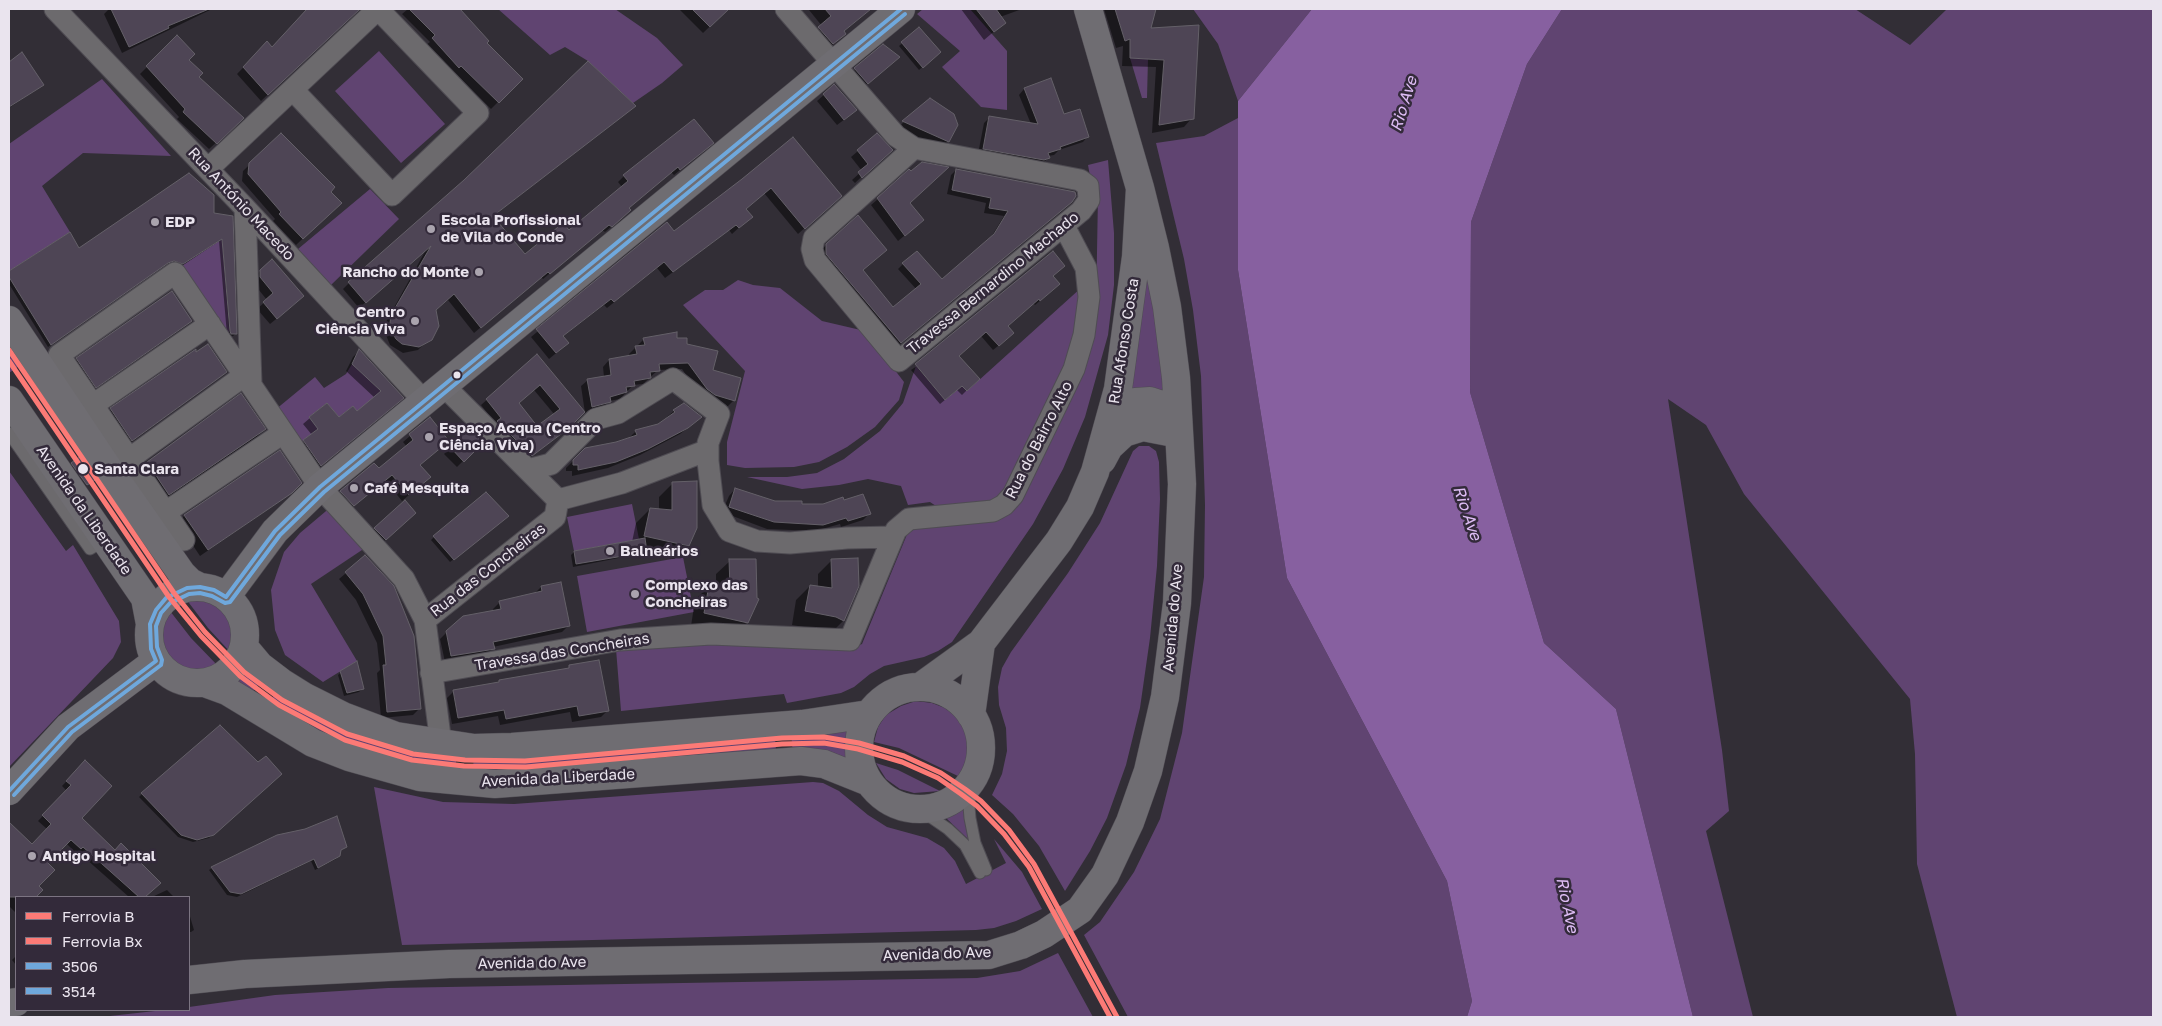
<!DOCTYPE html>
<meta charset="utf-8">
<style>
body{margin:0}
#map{position:relative;width:2162px;height:1026px;overflow:hidden;background:#322e36;font-family:"Golos Text",sans-serif}
canvas{display:block}
.frame{position:absolute;inset:0;border:10px solid #eae4ee;pointer-events:none}
.legend{position:absolute;left:15px;top:896px;width:175px;height:115px;box-sizing:border-box;background:#332a3a;border:1px solid #7c7482;margin:0;padding:6px 9px;list-style:none;font-size:15px;color:#eae4ee}
.legend li{display:flex;align-items:center;gap:10px;height:25px}
.legend b{width:25px;border:1px solid #7c7482}
</style>
<div id="map">
<canvas width="2162" height="1026"></canvas>
<div class="frame"></div>
<ul class="legend">
<li><b style="height:6px;background:#fc7a76"></b>Ferrovia B</li>
<li><b style="height:6px;background:#fc7a76"></b>Ferrovia Bx</li>
<li><b style="height:6px;background:#6fa8dc"></b>3506</li>
<li><b style="height:6px;background:#6fa8dc"></b>3514</li>
</ul>
</div>
<script>
const ctx = document.querySelector('canvas').getContext('2d');
ctx.lineJoin = 'round';
function paint(path, color) {
  ctx.fillStyle = color;
  ctx.fill(path, 'evenodd');
}
function shape(rows) {
  const path = new Path2D();
  for (const r of rows) {
    if (r.length === 3) {
      path.moveTo(r[0] + r[2], r[1]);
      path.arc(r[0], r[1], r[2], 0, 2 * Math.PI);
      continue;
    }
    path.moveTo(r[0], r[1]);
    for (let i = 2; i < r.length; i += 2) path.lineTo(r[i], r[i + 1]);
  }
  return path;
}
function strokePath(path, color, width, dash) {
  ctx.strokeStyle = color;
  ctx.lineWidth = width;
  ctx.lineCap = dash ? 'butt' : 'round';
  ctx.setLineDash(dash || []);
  ctx.stroke(path);
}
function label(font, color, halo, rows, align = 'center') {
  ctx.font = font + ' "Golos Text",sans-serif';
  ctx.lineWidth = 5;
  ctx.setLineDash([]);
  ctx.textBaseline = 'middle';
  ctx.strokeStyle = halo;
  ctx.fillStyle = color;
  for (const [text, x, y, turn = 0] of rows) {
    ctx.save();
    ctx.translate(x, y);
    ctx.rotate((+turn || 0) * Math.PI / 180);
    ctx.textAlign = isNaN(turn) ? turn : align;
    if (halo) ctx.strokeText(text, 0, 0);
    ctx.fillText(text, 0, 0);
    ctx.restore();
  }
}
paint(shape([
 [498,9,615,9,657,38,683,65,662,83,633,103,588,61,565,47,550,55],
 [923,9,970,9,1007,51,1007,110,981,107,942,67,960,51,917,14],
 [1193,9,1312,9,1238,101,1218,44],
 [1562,9,1855,9,1910,45,1947,9,2153,9,2153,1017,1957,1017,1917,864,1915,754,1910,699,1744,494,1706,425,1668,399,1722,750,1729,811,1706,831,1753,1017,1693,1017,1616,709,1544,643,1470,392,1471,222,1527,64],
 [379,51,445,124,401,163,335,91],
 [1130,58,1148,59,1147,98,1142,98],
 [102,79,171,156,83,153,42,186,70,232,9,271,9,144],
 [1238,118,1238,270,1287,578,1447,881,1472,1001,1467,1017,1128,1017,1084,935,1100,922,1134,872,1160,819,1182,733,1204,577,1205,505,1201,376,1193,310,1184,259,1156,143,1204,136],
 [1108,160,1114,233,1114,285,1108,335,1085,417,1063,469,1033,524,952,642,938,651,924,657,884,666,870,674,854,687,841,693,787,703,784,694,621,711,616,649,700,643,853,648,862,644,908,532,920,524,990,518,1096,309,1098,195,1090,176,1088,165],
 [370,189,399,219,331,285,298,249],
 [1141,215,1167,392,1125,392],
 [222,239,230,341,180,267],
 [738,280,753,285,780,288,822,321,865,331,904,382,899,400,875,427,847,447,819,462,794,467,745,468,727,465,727,442,745,371,683,305,705,290,723,290],
 [1082,287,1071,358,998,502,939,508,930,502,908,505,901,486,868,479,839,485,802,489,747,477,787,477,817,473,844,459,880,431,903,403,916,366,945,400,962,386,967,391],
 [9,331,28,360,9,373],
 [352,364,381,391,360,416,353,406,339,417,327,403,309,417,318,429,298,444,275,410,315,377,324,388,346,374],
 [1139,446,1149,446,1156,451,1159,462,1160,499,1157,566,1150,638,1140,708,1126,765,1107,818,1090,851,1065,891,1039,846,1013,814,992,795,1002,774,1007,751,1006,728,999,705,998,687,1002,668,1011,652,1068,573,1100,523,1133,451],
 [9,471,66,551,73,545,119,621,121,642,113,658,9,767],
 [632,504,639,539,574,551,567,517],
 [332,506,368,546,311,584,357,661,323,682,285,655,275,630,271,590,284,552,300,533],
 [683,557,694,612,587,632,577,576],
 [203,597,218,601,229,613,235,629,232,654,208,628,186,599],
 [170,611,191,638,219,667,206,673,191,674,178,667,167,655,162,640,162,625],
 [250,667,263,678,250,696,235,686],
 [277,691,456,754,456,775,411,769,265,708],
 [916,701,932,703,945,708,957,717,965,729,969,757,960,777,899,748,874,742,878,727,886,715,901,706],
 [849,723,848,763,793,757,791,730],
 [774,731,777,759,474,779,473,752],
 [876,763,898,770,940,791,914,793,900,789,886,779],
 [813,782,823,783,839,791,868,815,887,827,927,838,944,848,955,861,966,884,1006,863,994,839,1022,872,1042,909,1016,921,994,928,976,930,402,945,374,787,443,802,514,804],
 [964,809,965,823,969,840,946,818],
 [1058,953,1093,1017,101,1017,164,1010,189,1010,189,1007,275,995,388,988,977,978,1020,971]
]), '#604471');
paint(shape([
 [1312,9,1562,9,1527,64,1471,222,1470,392,1544,643,1616,709,1693,1017,1467,1017,1472,1001,1447,881,1287,578,1238,270,1238,101]
]), '#8760a0');
paint(shape([
 [109,9,212,9,122,53,104,14],
 [318,9,358,9,261,101,237,74,267,43,272,48,301,17],
 [408,9,458,9,488,41,485,43,521,79,491,109,454,72,452,74,426,45,430,42,402,14],
 [679,9,728,9,703,33],
 [810,9,871,9,843,32,845,34,823,53,809,38,822,26,809,10],
 [961,9,1022,9,1000,17,1004,23,984,40],
 [1104,9,1155,9,1149,30,1197,26,1192,118,1184,127,1152,133,1156,67,1122,66,1123,46,1116,48],
 [919,29,936,55,919,70,899,46],
 [177,37,197,77,243,118,209,149,177,119,179,117,140,74],
 [883,46,895,59,864,86,852,72],
 [22,54,40,87,9,108,9,63],
 [1051,80,1063,116,1088,136,1083,142,1059,150,1054,155,1048,156,1048,158,1043,163,978,154,984,123,989,118,1031,124,1019,95,1024,89],
 [834,86,849,116,837,125,817,101],
 [931,99,948,141,941,148,897,128],
 [635,106,492,217,525,256,568,232,622,187,618,182,624,176,706,149,674,175,671,172,628,208,624,216,605,232,602,230,543,279,541,277,474,333,448,300,434,311,435,333,418,350,403,353,390,345,384,330,386,322,427,248,359,308,343,289,349,283],
 [281,134,340,203,296,245,273,221,275,219,242,181,243,171],
 [891,149,855,183,852,180,862,171,851,157,858,151],
 [956,170,1065,207,895,348,821,251,826,245,862,271,893,309,917,290,898,269,903,264,942,281,990,239,1004,216,984,213,986,203,947,194,951,175],
 [742,180,834,202,798,234,764,193,745,209,744,223,732,234,729,230,665,278,657,268,607,308,604,305,562,337,561,349,549,359,531,337,667,224,674,233],
 [878,199,908,204,916,226,898,241,871,205],
 [212,214,232,217,236,333,233,336,227,335,219,241,180,267,171,263,163,265,48,347,9,284,9,272,69,234,79,250],
 [260,271,296,303,270,324,257,309,267,300,254,284,253,278],
 [1052,276,1054,289,1035,305,1033,303,1007,326,1008,338,993,350,981,336,958,357,978,379,962,395,957,390,940,404,911,370],
 [191,321,184,327,89,393,70,366,77,359],
 [644,339,676,340,686,345,712,371,734,400,727,407,708,401,700,395,682,369,658,370,643,384,633,385,620,399,609,401,603,408,585,413,581,386,588,380,604,377,603,367,609,360,630,357,629,354],
 [359,351,396,404,314,472,297,448,312,435,303,424,310,418,338,419,357,413,375,398,346,371,353,357],
 [195,354,226,372,125,447,104,416,111,409],
 [536,356,583,412,562,433,525,461,481,405],
 [534,390,554,414,537,428,517,403],
 [684,405,701,417,680,434,640,455,608,468,572,476,572,471,566,471,566,468,585,449,617,444,629,438,636,431,659,426,668,419,667,417,674,411],
 [430,419,419,465,422,484,402,501,385,480,347,511,335,498,341,492,379,470,407,447,403,442],
 [264,429,258,436,162,501,141,469,147,463],
 [468,430,481,443,457,467,444,454],
 [280,452,300,483,283,499,200,556,178,523,184,516],
 [673,483,688,545,674,559,644,553,573,567,571,555,574,552,632,542,636,523,650,509,659,510,659,497],
 [735,489,775,503,823,505,843,502,870,513,863,520,841,527,840,524,815,531,767,529,722,512,729,496],
 [409,518,380,545,370,534,375,528],
 [504,519,450,562,431,540,434,537],
 [365,557,420,708,413,715,381,718,377,673,380,670,377,643,356,600,339,579],
 [832,560,858,586,843,621,830,634,822,630,792,625,796,600,810,586,818,587,818,574],
 [730,561,756,599,747,622,733,636,691,626,695,600,709,586,716,587,716,574],
 [541,587,568,626,562,632,493,647,487,655,445,662,440,639,447,632,494,612,493,609,500,602,534,594],
 [570,667,608,710,601,717,572,722,570,712,500,725,498,716,452,724,447,698,454,691,567,669],
 [341,672,362,689,359,692,344,696,338,675],
 [85,762,80,818,115,851,159,883,144,897,129,897,77,851,75,852,66,843,47,863,37,886,41,890,34,897,16,897,16,913,9,906,9,833,14,828,32,845,47,829,38,821,67,791,62,786],
 [258,764,280,774,209,838,193,842,178,837,139,797,142,794],
 [345,846,340,851,336,859,315,870,311,861,237,897,227,895,209,870,212,868],
 [167,890,174,897,152,897],
 [189,913,194,930,191,932,189,932],
 [16,956,16,965,12,960]
]), '#0007');
const building = shape([
 [111,9,209,9,168,26,169,28,129,47,111,9],
 [307,9,360,9,268,95,243,67,267,41,272,47,307,9],
 [409,9,460,9,489,41,487,43,523,79,499,103,461,66,459,68,432,38,435,35,409,9],
 [692,9,729,9,710,27,692,9],
 [825,9,871,9,844,31,846,34,833,44,818,27,831,16,825,9],
 [976,9,996,9,1006,23,994,32,976,9],
 [1115,9,1156,9,1151,28,1199,25,1194,119,1159,125,1164,60,1130,58,1130,39,1125,41,1115,9],
 [919,27,941,52,923,68,901,42,919,27],
 [177,35,195,54,189,60,203,73,199,77,244,118,217,144,183,112,185,109,146,66,177,35],
 [883,44,900,57,868,84,854,68,883,44],
 [22,52,44,85,9,107,9,62,22,52],
 [588,61,636,106,493,216,525,254,563,223,569,230,628,181,623,175,694,119,714,143,680,170,678,167,629,208,631,210,612,227,609,225,550,274,548,272,481,328,454,294,436,310,439,326,432,340,419,347,402,344,396,339,391,331,390,323,391,315,431,246,366,303,348,282,464,180,588,61],
 [1051,78,1064,114,1080,109,1089,137,1060,147,1061,149,1048,153,1050,158,1044,160,983,149,989,116,1038,124,1024,88,1051,78],
 [834,84,857,110,844,120,823,94,834,84],
 [930,98,954,114,958,125,949,142,902,121,930,98],
 [281,133,335,187,331,192,342,203,303,239,279,214,281,212,248,174,249,163,281,133],
 [877,133,893,150,862,178,858,172,868,164,857,150,877,133],
 [793,137,842,196,805,229,771,188,746,209,753,217,739,228,736,225,673,272,664,262,614,302,611,299,563,336,569,343,556,353,536,329,667,222,674,231,742,179,793,137],
 [922,162,949,167,910,203,924,220,905,236,877,198,909,169,911,171,922,162],
 [956,169,1075,192,1076,196,1072,202,901,343,826,254,826,244,858,215,887,250,863,270,893,307,921,284,902,263,917,251,942,279,994,234,1008,211,989,208,991,198,952,190,956,169],
 [189,173,214,195,214,213,233,216,237,334,231,334,230,331,222,239,183,264,174,261,168,263,51,345,9,277,9,271,70,232,79,248,189,173],
 [1053,251,1065,266,1053,276,1060,284,1040,301,1039,299,1008,326,1014,333,999,346,986,332,959,356,980,379,967,391,962,386,945,400,915,364,1053,251],
 [272,259,304,296,277,319,263,302,273,293,260,277,260,270,272,259],
 [172,291,192,321,96,388,76,358,172,291],
 [677,332,677,338,687,338,687,344,718,351,713,370,741,378,735,401,715,395,707,389,688,363,659,364,660,371,650,372,651,378,634,381,635,386,626,387,627,392,610,397,611,402,592,407,587,379,611,375,609,359,637,354,635,346,645,345,643,338,677,332],
 [208,344,227,372,132,441,110,408,196,349,196,352,208,344],
 [359,349,404,398,321,466,303,440,318,429,309,417,327,403,339,417,353,406,357,411,381,391,352,364,359,349],
 [537,354,585,412,569,428,532,456,497,421,501,418,486,399,537,354],
 [540,385,560,409,537,426,519,403,540,385],
 [241,393,266,429,169,495,147,462,241,393],
 [684,403,702,417,688,428,648,449,616,462,578,470,578,465,573,465,573,460,585,448,616,442,637,435,635,430,658,424,675,412,673,410,684,403],
 [430,417,449,441,420,465,431,477,409,495,392,475,354,506,340,491,374,463,379,468,413,440,409,434,430,417],
 [468,428,483,443,464,462,449,446,468,428],
 [280,450,302,483,292,493,208,550,184,515,280,450],
 [81,456,97,479,87,485,71,463,81,456],
 [697,481,697,528,689,546,644,536,650,508,672,510,672,482,697,481],
 [735,488,775,501,802,501,802,504,823,504,843,497,844,500,863,494,871,514,848,521,846,518,823,525,774,522,729,507,735,488],
 [486,492,509,516,454,560,433,536,486,492],
 [405,500,416,513,386,540,374,528,405,500],
 [645,538,647,552,576,564,574,551,645,538],
 [365,555,394,586,414,636,421,709,387,712,383,665,386,665,383,636,363,594,345,572,365,555],
 [858,558,859,586,844,621,836,617,805,611,810,585,832,588,831,559,858,558],
 [729,559,756,559,757,598,759,599,748,623,704,613,709,585,730,588,729,559],
 [561,582,570,626,493,642,495,649,451,656,446,631,463,616,501,609,499,601,542,591,541,586,561,582],
 [599,660,609,711,579,716,577,706,506,719,504,710,458,718,453,690,499,682,499,680,569,668,569,665,599,660],
 [357,661,364,689,347,693,340,671,357,661],
 [220,725,258,762,266,756,282,774,214,835,197,840,181,835,141,793,220,725],
 [85,760,112,786,82,818,115,850,121,843,161,883,145,897,139,897,83,847,81,849,71,840,48,863,55,870,39,886,43,890,36,897,9,897,9,822,32,844,51,824,42,815,71,785,66,781,85,760],
 [337,816,347,847,341,850,340,856,318,868,314,859,241,894,230,892,211,867,277,835,305,829,337,816]
]);
paint(building, '#4e4555');
strokePath(building, '#646068', 1);
const lane = shape([
 [9,433,90,549,105,540],
 [971,780,969,806,970,818,975,843,986,870],
 [919,809,948,829,965,845,980,873]
]);
const street = shape([
 [55,9,245,208,424,401],
 [786,9,896,136,914,148,1080,180,1088,186,1089,200,1081,211,899,361,815,260,812,249,814,238,914,148],
 [293,90,392,195,478,113,378,9],
 [208,169,378,9],
 [245,208,251,383],
 [443,385,558,500],
 [93,405,210,324],
 [129,459,245,375],
 [528,470,551,464,596,419,618,413,673,379,719,414,708,443,708,461,713,505,729,531,757,541,790,543,847,538,893,537],
 [558,500,622,483,708,450],
 [166,512,283,433],
 [184,540,59,355,175,273,320,487,404,579,425,620,441,744],
 [425,620,555,517,558,500],
 [431,673,620,640,711,634,850,640,896,530,909,519,993,511,1004,505,1013,495,1074,369,1084,335,1089,297,1086,268,1064,226]
]);
const secondary = shape([
 [9,320,106,465,182,574,190,582,200,587],
 [9,400,145,598,150,624],
 [1111,417,1121,409,1135,402,1150,401,1165,406,1178,413],
 [1102,460,1109,447,1124,433,1143,427,1179,434],
 [197,635,48],
 [226,597,275,531,320,487,901,9],
 [244,647,260,666,281,682,305,697,343,716,396,736,474,748,512,747,802,724,869,714],
 [205,683,227,691,313,743,349,757,420,777,495,784,801,761,824,764,869,782],
 [920,687,981,643,1059,541,1080,507,1095,472,1118,389,1136,257,1140,188,1088,9],
 [920,748,61],
 [971,715,981,643],
 [9,791,68,727,156,661],
 [189,980,245,974,449,964,989,955,1021,945,1044,934,1080,910,1105,875,1130,822,1148,771,1165,697,1177,603,1182,484,1176,378,1167,307,1155,248,1140,188],
 [9,1003,16,1002]
]);
strokePath(lane, '#4f4c53', 13);
strokePath(street, '#4f4c53', 23);
strokePath(secondary, '#4f4c53', 29);
strokePath(lane, '#6c6a6d', 11);
strokePath(street, '#6c6a6d', 21);
strokePath(secondary, '#6f6d72', 28);
strokePath(shape([
 [9,791,68,727,156,661,151,649,150,624,156,610,166,598,187,588,200,587,214,590,226,597,275,531,320,487,901,9]
]), '#6fa8dc', 4);
strokePath(shape([
 [14,795,72,732,161,665,162,660,157,647,156,626,161,613,170,603,189,594,200,593,212,596,225,603,230,602,280,535,324,492,905,14]
]), '#6fa8dc', 4);
strokePath(shape([
 [9,350,174,593,205,632,244,672,282,700,347,734,413,754,465,760,525,761,782,738,824,737,859,743,904,756,941,773,965,789,981,801,1009,830,1034,864,1117,1017]
]), '#fc7a76', 5);
strokePath(shape([
 [9,361,169,597,201,636,240,676,279,705,345,740,412,760,464,766,526,767,782,744,824,743,858,749,902,762,938,778,961,794,977,806,1004,834,1029,867,1110,1017]
]), '#fc7a76', 5);
for (const [x, y, r, color] of [
 [155,222,5,"#aaa4ae"],
 [431,229,5,"#aaa4ae"],
 [479,272,5,"#aaa4ae"],
 [415,321,5,"#aaa4ae"],
 [457,375,4.5,"#eae4ee"],
 [429,437,5,"#aaa4ae"],
 [83,469,6,"#eae4ee"],
 [354,488,5,"#aaa4ae"],
 [610,551,5,"#aaa4ae"],
 [635,594,5,"#aaa4ae"],
 [32,856,5,"#aaa4ae"]
]) {
  const dot = new Path2D();
  dot.arc(x, y, r, 0, 2 * Math.PI);
  ctx.fillStyle = color;
  ctx.fill(dot);
  strokePath(dot, '#332a3a', 2);
}
label('15px', '#eae4ee', '#332a3a', [
 ["Rua António Macedo",241,204,47],
 ["Travessa Bernardino Machado",993,283,-39],
 ["Rua Afonso Costa",1124,341,-81],
 ["Rua do Bairro Alto",1039,440,-63],
 ["Avenida da Liberdade",84,510,55],
 ["Rua das Concheiras",488,570,-38],
 ["Avenida do Ave",1173,618,-85],
 ["Travessa das Concheiras",562,652,-9],
 ["Avenida da Liberdade",558,778,-3],
 ["Avenida do Ave",937,954,-2],
 ["Avenida do Ave",532,963,-1]
]);
label('bold 15px', '#eae4ee', '#332a3a', [
 ["Escola Profissional",441,220],
 ["de Vila do Conde",441,237],
 ["EDP",165,222],
 ["Rancho do Monte",469,272,"right"],
 ["Centro",405,312,"right"],
 ["Ciência Viva",405,329,"right"],
 ["Espaço Acqua (Centro",439,428],
 ["Ciência Viva)",439,445],
 ["Café Mesquita",364,488],
 ["Balneários",620,551],
 ["Complexo das",645,585],
 ["Concheiras",645,602],
 ["Antigo Hospital",42,856]
], 'left');
label('bold 15px', '#eae4ee', '#332a3a', [
 ["Santa Clara",94,469]
], 'left');
label('italic 16px', '#ddbcf4', '#332a3a', [
 ["Rio Ave",1404,104,-73],
 ["Rio Ave",1467,513,71],
 ["Rio Ave",1567,905,78]
]);
</script>
